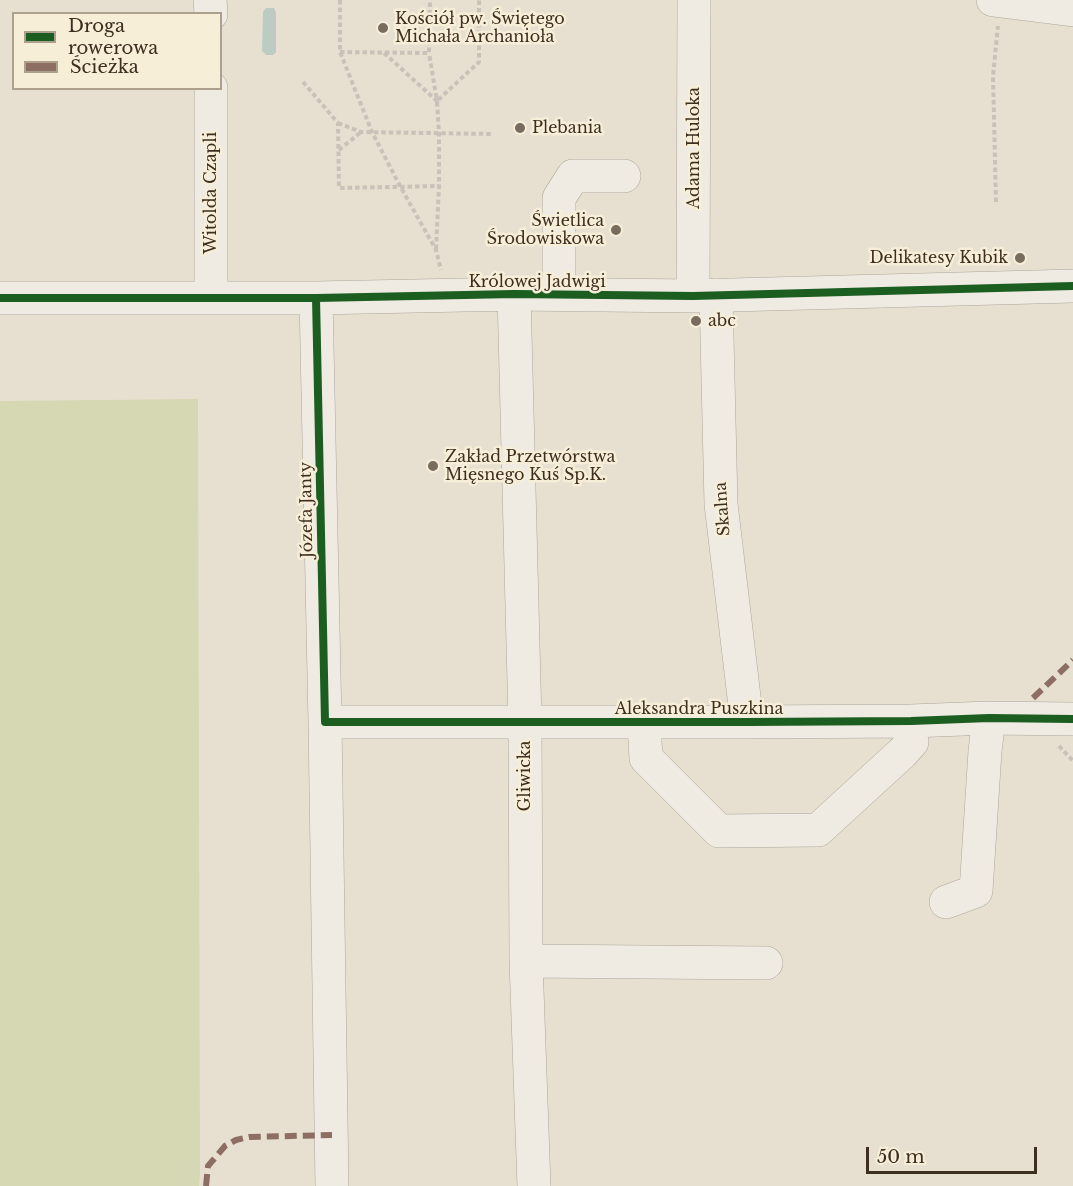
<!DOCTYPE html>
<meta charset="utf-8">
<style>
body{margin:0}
#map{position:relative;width:1073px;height:1186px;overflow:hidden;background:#e7e0d1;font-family:"Libre Baskerville",serif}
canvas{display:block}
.legend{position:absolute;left:12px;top:12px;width:210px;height:78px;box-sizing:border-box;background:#f7eed8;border:2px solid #ada18e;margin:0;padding:8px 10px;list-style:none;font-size:18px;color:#3d2e20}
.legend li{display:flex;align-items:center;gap:12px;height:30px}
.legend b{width:30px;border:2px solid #ada18e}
.scale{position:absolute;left:866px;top:1147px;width:171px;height:27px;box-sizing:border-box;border:3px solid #3d2e20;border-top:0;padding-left:8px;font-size:18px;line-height:21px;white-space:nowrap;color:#3d2e20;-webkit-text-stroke:4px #f7eed8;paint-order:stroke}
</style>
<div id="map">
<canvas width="1073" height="1186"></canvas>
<ul class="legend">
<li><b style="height:8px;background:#1b5e20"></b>Droga rowerowa</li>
<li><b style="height:8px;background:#8d6e63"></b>Ścieżka</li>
</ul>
<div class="scale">50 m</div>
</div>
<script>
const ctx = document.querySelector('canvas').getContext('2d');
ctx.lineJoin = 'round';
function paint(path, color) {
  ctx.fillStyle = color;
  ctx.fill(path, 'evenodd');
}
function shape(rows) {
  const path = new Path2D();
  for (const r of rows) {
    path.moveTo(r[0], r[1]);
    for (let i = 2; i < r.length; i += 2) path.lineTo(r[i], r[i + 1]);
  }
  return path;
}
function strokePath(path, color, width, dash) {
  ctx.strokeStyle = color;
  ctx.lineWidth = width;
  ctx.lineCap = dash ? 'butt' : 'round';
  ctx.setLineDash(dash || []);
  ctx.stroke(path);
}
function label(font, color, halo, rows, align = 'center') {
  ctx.font = font + ' "Libre Baskerville",serif';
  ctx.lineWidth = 5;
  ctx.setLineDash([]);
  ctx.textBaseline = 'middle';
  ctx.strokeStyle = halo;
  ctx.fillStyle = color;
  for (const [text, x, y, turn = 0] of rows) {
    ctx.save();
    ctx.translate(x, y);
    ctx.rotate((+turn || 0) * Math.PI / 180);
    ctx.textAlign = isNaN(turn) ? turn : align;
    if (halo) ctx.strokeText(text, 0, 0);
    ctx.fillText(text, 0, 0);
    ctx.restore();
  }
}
paint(shape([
 [198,399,200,1172,199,1186,0,1186,0,401]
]), '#d6d7b3');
paint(shape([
 [266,8,274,8,276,13,276,52,273,55,266,55,262,51,263,12]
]), '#bcccc2');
const minor = shape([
 [210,0,211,14],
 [993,0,1073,10],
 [514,294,525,722,526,961,534,1186],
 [559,294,559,198,573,176,624,176],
 [716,295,721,504,747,722],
 [693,296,694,0],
 [0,298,316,298,514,294,693,296,1073,286],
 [211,298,211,88],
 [316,298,325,722,332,1186],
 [325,722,747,722,911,721,989,718,1073,719],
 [644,723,646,758,719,831,818,830,902,753,912,742,911,721],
 [946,902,976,891,985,751,989,718],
 [526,961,766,963]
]);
strokePath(minor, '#ada599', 34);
strokePath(shape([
 [340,0,340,52,372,132,400,186,436,250,441,270],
 [340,52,429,53,430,0],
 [384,53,437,101,429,53],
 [303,82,338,123,339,188,439,186],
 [338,123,361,132,492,134],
 [339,150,361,132],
 [996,202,993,76,998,26],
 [436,249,439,186,439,133,437,101,479,62,479,0],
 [1059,746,1073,761]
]), '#c8c2b9', 4, [4.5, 3]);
strokePath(minor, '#efebe3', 33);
strokePath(shape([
 [1033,698,1073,660],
 [206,1186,208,1166,225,1146,236,1140,249,1137,332,1135]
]), '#8d6e63', 6, [12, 6]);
strokePath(shape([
 [0,298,316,298,514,294,693,296,1073,286],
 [316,298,325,722,747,722,911,721,989,718,1073,719]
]), '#1b5e20', 8);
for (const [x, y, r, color] of [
 [383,28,6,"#786c5e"],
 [520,128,6,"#786c5e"],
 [616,230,6,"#786c5e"],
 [1020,258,6,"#786c5e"],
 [696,321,6,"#786c5e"],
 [433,466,6,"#786c5e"]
]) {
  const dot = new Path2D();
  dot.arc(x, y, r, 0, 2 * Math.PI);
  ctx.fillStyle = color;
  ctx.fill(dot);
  strokePath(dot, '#f7eed8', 2);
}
label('16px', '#3d2e20', '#f7eed8', [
 ["Kościół pw. Świętego",395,19],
 ["Michała Archanioła",395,37],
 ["Plebania",532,128],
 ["Świetlica",604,221,"right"],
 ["Środowiskowa",604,239,"right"],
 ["Delikatesy Kubik",1008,258,"right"],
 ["abc",708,321],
 ["Zakład Przetwórstwa",445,457],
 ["Mięsnego Kuś Sp.K.",445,475]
], 'left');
label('16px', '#3d2e20', '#f7eed8', [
 ["Adama Huloka",694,148,-90],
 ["Witolda Czapli",211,193,-90],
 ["Królowej Jadwigi",537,282],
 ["Skalna",723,509,-94],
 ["Józefa Janty",307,510,-91],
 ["Aleksandra Puszkina",699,709],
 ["Gliwicka",525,776,-90]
]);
</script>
